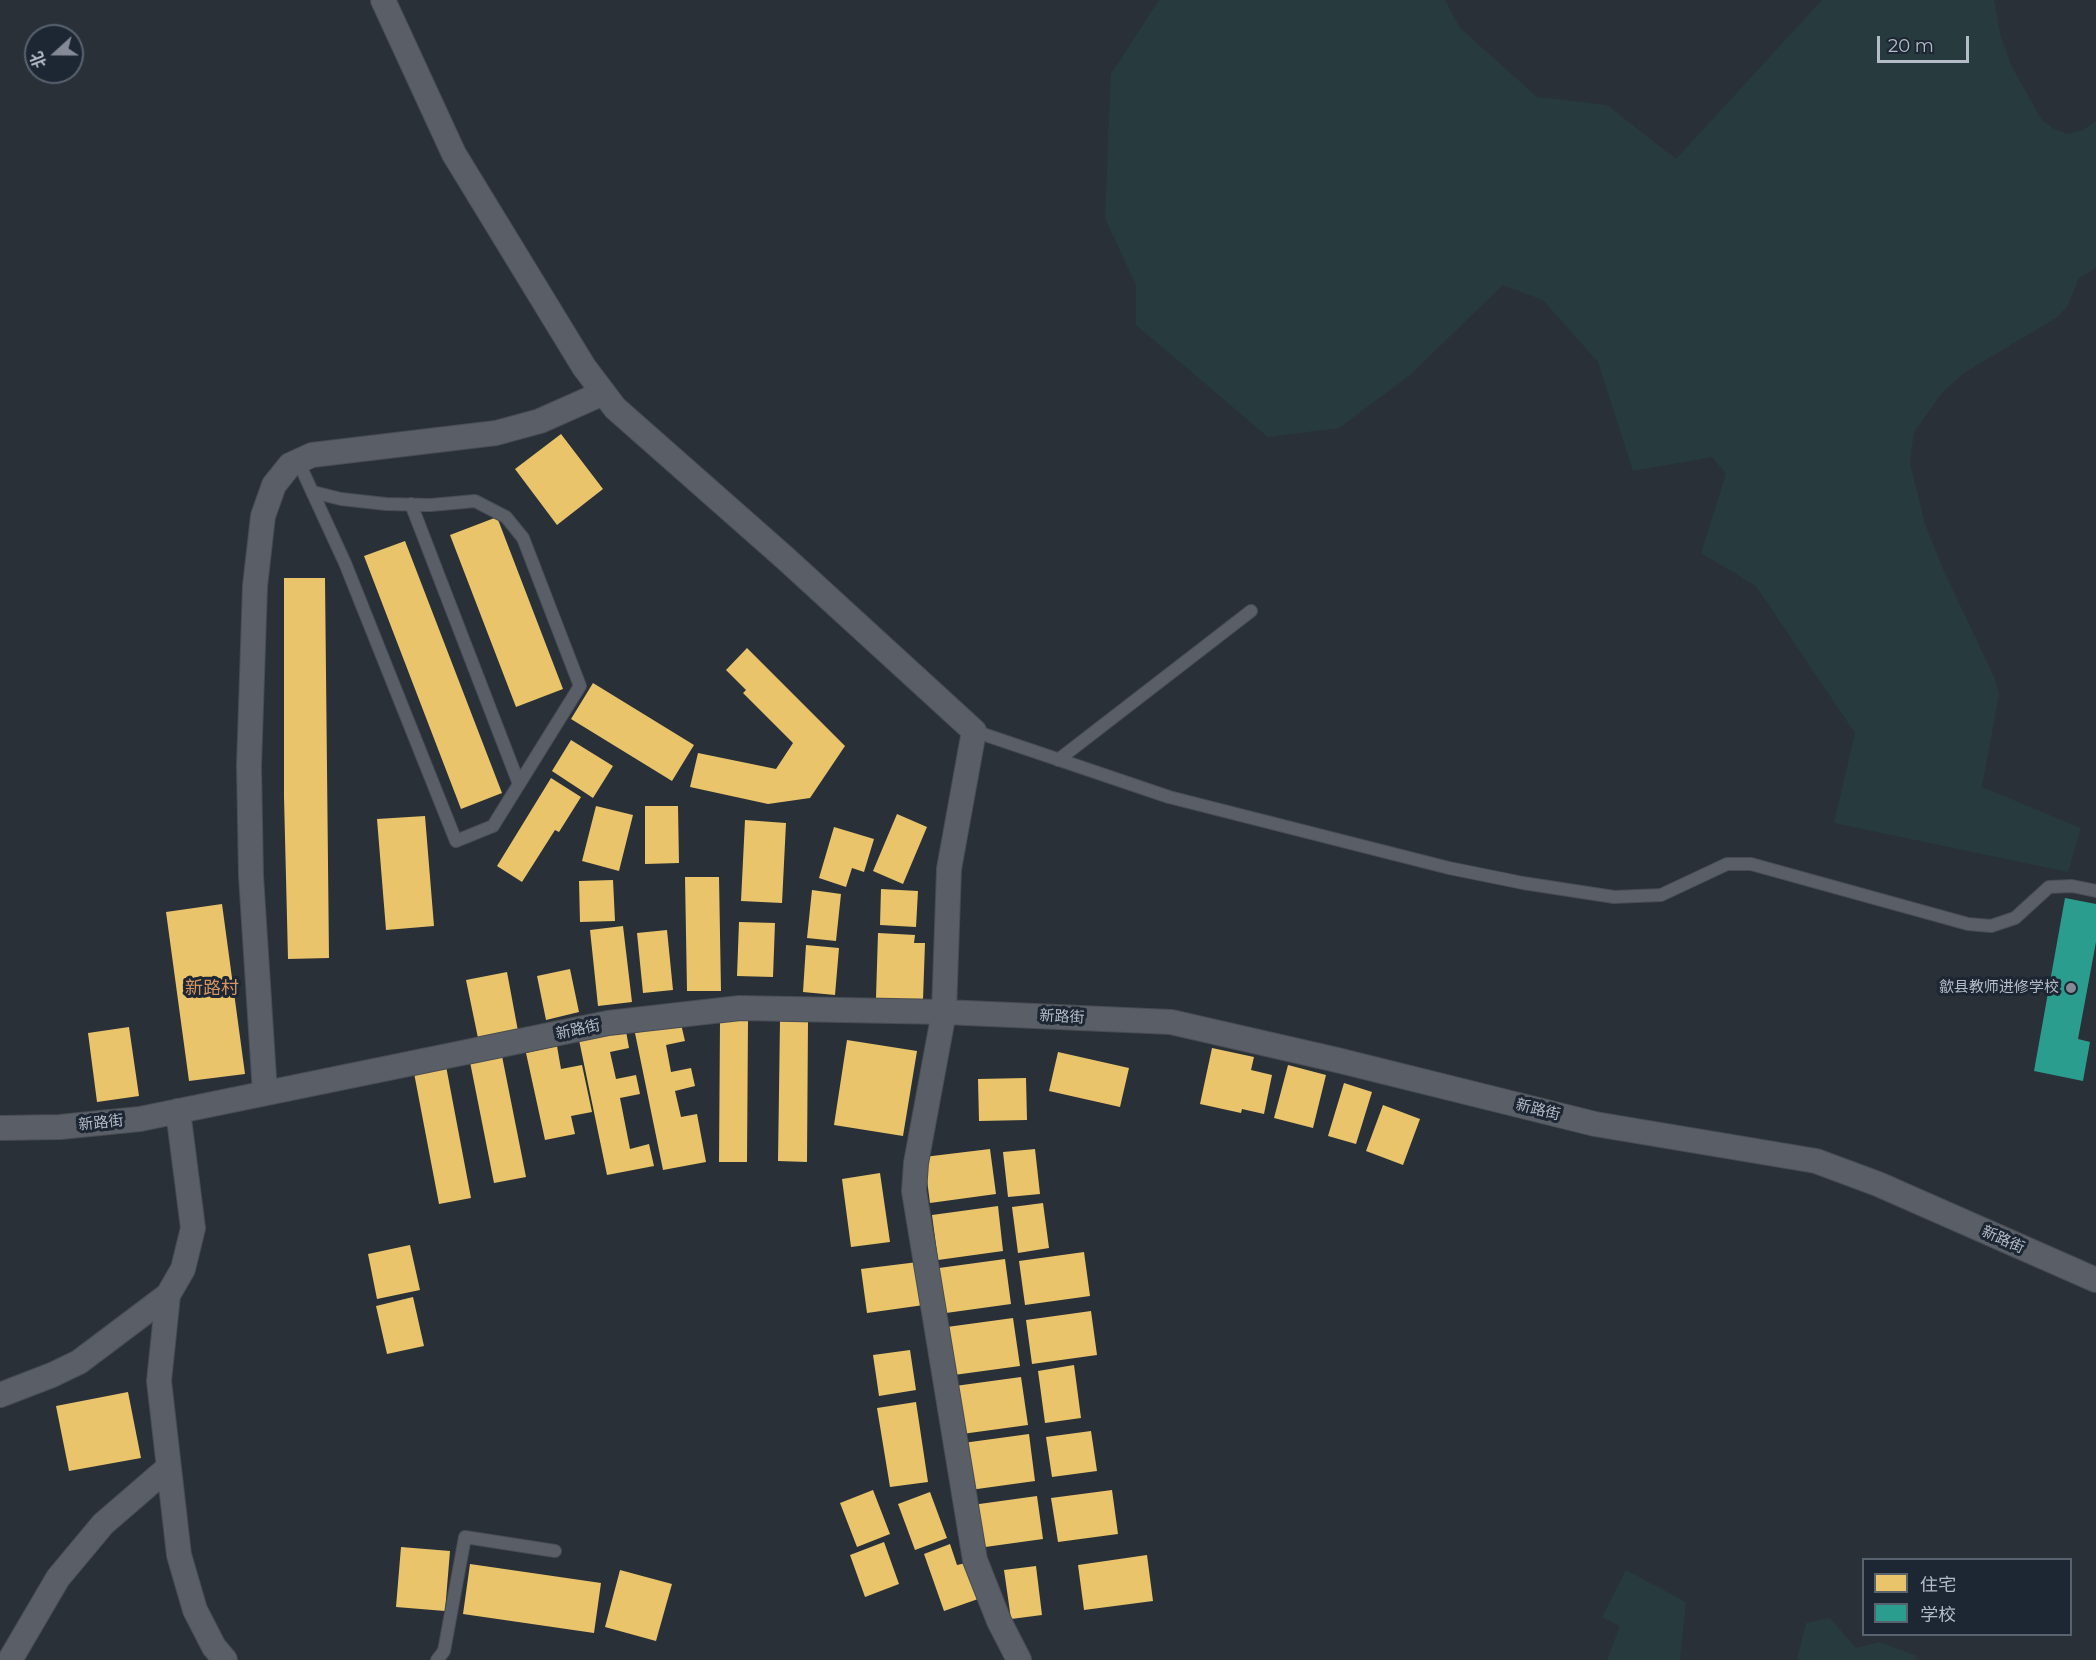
<!DOCTYPE html>
<meta charset="utf-8">
<style>
body{margin:0}
#map{position:relative;width:2096px;height:1660px;overflow:hidden;background:#2a3038;font-family:Montserrat,"Noto Sans SC",sans-serif}
canvas{display:block}
.legend{position:absolute;left:1862px;top:1558px;width:210px;height:78px;box-sizing:border-box;background:#1d2633;border:2px solid #59626f;margin:0;padding:8px 10px;list-style:none;font-size:18px;color:#b4bcc9}
.legend li{display:flex;align-items:center;gap:12px;height:30px}
.legend b{width:30px;border:2px solid #59626f}
.north{position:absolute;left:24px;top:24px;width:60px;height:60px;box-sizing:border-box;background:#1d2633;border:2px solid #59626f;border-radius:50%;rotate:249deg;font-size:16px;font-weight:700;line-height:24px;text-align:center;color:#b4bcc9}
.north::after{content:'';display:block;margin:auto;width:21px;height:27px;background:#848b96;clip-path:polygon(50% 0,100% 100%,50% 72%,0 100%)}
.scale{position:absolute;left:1877px;top:36px;width:92px;height:27px;box-sizing:border-box;border:3px solid #b4bcc9;border-top:0;padding-left:8px;font-size:18px;line-height:21px;white-space:nowrap;color:#b4bcc9;-webkit-text-stroke:4px #1d2633;paint-order:stroke}
</style>
<div id="map">
<canvas width="2096" height="1660"></canvas>
<ul class="legend">
<li><b style="height:16px;background:#e9c46a"></b>住宅</li>
<li><b style="height:16px;background:#2a9d8f"></b>学校</li>
</ul>
<div class="north">北</div>
<div class="scale">20 m</div>
</div>
<script>
const ctx = document.querySelector('canvas').getContext('2d');
ctx.lineJoin = 'round';
function paint(path, color) {
  ctx.fillStyle = color;
  ctx.fill(path, 'evenodd');
}
function shape(rows) {
  const path = new Path2D();
  for (const r of rows) {
    path.moveTo(r[0], r[1]);
    for (let i = 2; i < r.length; i += 2) path.lineTo(r[i], r[i + 1]);
  }
  return path;
}
function strokePath(path, color, width, dash) {
  ctx.strokeStyle = color;
  ctx.lineWidth = width;
  ctx.lineCap = dash ? 'butt' : 'round';
  ctx.setLineDash(dash || []);
  ctx.stroke(path);
}
function label(font, color, halo, rows, align = 'center') {
  ctx.font = font + ' Montserrat,"Noto Sans SC",sans-serif';
  ctx.lineWidth = 6;
  ctx.setLineDash([]);
  ctx.textBaseline = 'middle';
  ctx.strokeStyle = halo;
  ctx.fillStyle = color;
  for (const [text, x, y, turn = 0] of rows) {
    ctx.save();
    ctx.translate(x, y);
    ctx.rotate((+turn || 0) * Math.PI / 180);
    ctx.textAlign = isNaN(turn) ? turn : align;
    if (halo) ctx.strokeText(text, 0, 0);
    ctx.fillText(text, 0, 0);
    ctx.restore();
  }
}
paint(shape([
 [1159,0,1445,0,1460,28,1537,97,1607,105,1676,159,1822,0,1994,0,2001,37,2012,67,2042,120,2054,129,2068,134,2083,130,2096,121,2096,268,2079,278,2067,307,2056,318,1964,373,1941,394,1914,432,1910,463,1925,524,1943,569,1995,679,1999,694,1982,787,2081,828,2068,872,1834,823,1855,733,1756,586,1701,553,1726,474,1712,457,1633,471,1598,362,1543,300,1503,285,1410,375,1339,428,1268,437,1136,325,1136,285,1105,218,1111,74],
 [1626,1570,1686,1602,1680,1660,1607,1660,1620,1626,1602,1617],
 [1830,1618,1856,1648,1880,1642,1917,1656,1915,1660,1797,1660,1806,1623]
]), '#273a3e');
paint(shape([
 [561,434,603,489,557,525,515,469],
 [497,517,563,689,516,707,450,535],
 [405,541,502,793,461,809,364,556],
 [284,578,325,578,329,958,288,959,284,797],
 [747,648,845,746,810,798,768,804,690,787,698,753,776,769,793,743,743,693,746,690,726,670],
 [593,683,694,745,672,781,571,719],
 [571,740,613,766,593,798,552,771],
 [551,778,581,797,559,832,555,830,522,882,497,866],
 [596,806,633,815,619,871,582,861],
 [645,806,678,806,679,863,645,864],
 [897,814,927,827,903,884,873,871],
 [425,816,434,926,386,930,377,819],
 [745,820,786,823,782,903,741,901],
 [834,827,874,839,864,872,852,868,846,887,819,878],
 [685,877,719,877,721,991,687,991],
 [613,880,615,921,580,922,579,881],
 [881,889,918,891,916,927,880,925],
 [812,890,841,894,836,941,807,938],
 [222,904,245,1074,189,1081,166,912],
 [739,922,775,923,773,977,737,976],
 [623,926,632,1002,598,1006,590,930],
 [667,930,673,990,643,993,637,933],
 [878,933,915,935,914,943,925,943,923,1000,876,998],
 [806,945,839,948,835,995,803,992],
 [570,969,579,1012,546,1020,537,976],
 [507,972,518,1031,478,1038,466,980],
 [720,1020,748,1020,747,1162,719,1162],
 [780,1020,808,1020,807,1162,778,1161],
 [681,1024,685,1041,666,1045,671,1072,691,1068,695,1086,675,1091,681,1117,697,1114,706,1162,663,1170,635,1033],
 [129,1027,139,1096,97,1102,88,1033],
 [626,1031,629,1048,610,1052,616,1079,636,1075,640,1094,620,1098,630,1149,649,1144,654,1166,607,1175,579,1040],
 [847,1040,917,1051,903,1136,834,1125],
 [557,1046,561,1069,582,1065,592,1112,571,1116,575,1134,545,1140,526,1053],
 [1212,1048,1254,1057,1251,1070,1272,1075,1264,1114,1242,1109,1241,1113,1200,1104],
 [1058,1052,1129,1068,1120,1107,1049,1091],
 [502,1056,526,1177,494,1183,470,1062],
 [1288,1065,1326,1075,1313,1128,1274,1118],
 [446,1066,471,1198,439,1204,414,1073],
 [1026,1078,1027,1120,979,1121,978,1079],
 [1344,1083,1372,1092,1356,1144,1328,1136],
 [1383,1105,1420,1119,1403,1165,1366,1151],
 [990,1149,996,1194,930,1203,924,1157],
 [1035,1149,1040,1194,1008,1197,1003,1152],
 [880,1173,890,1242,851,1247,842,1179],
 [1043,1203,1049,1248,1018,1253,1012,1207],
 [998,1206,1003,1251,938,1260,932,1215],
 [410,1245,420,1290,377,1299,368,1254],
 [1084,1252,1090,1296,1025,1305,1019,1261],
 [1005,1259,1011,1304,946,1313,939,1268],
 [918,1262,924,1305,867,1313,861,1269],
 [413,1297,424,1346,387,1354,376,1306],
 [1091,1311,1097,1355,1032,1364,1026,1320],
 [1013,1318,1020,1366,954,1375,947,1327],
 [910,1350,916,1390,879,1396,873,1355],
 [1074,1365,1081,1418,1045,1423,1038,1371],
 [1021,1377,1028,1425,962,1434,955,1386],
 [128,1392,141,1458,69,1471,56,1406],
 [916,1402,928,1482,890,1487,877,1408],
 [1091,1431,1097,1471,1052,1477,1046,1437],
 [1029,1434,1035,1481,970,1490,963,1443],
 [873,1490,890,1534,857,1547,840,1503],
 [1112,1490,1118,1534,1058,1542,1051,1498],
 [930,1492,947,1538,915,1550,898,1504],
 [1037,1496,1043,1539,978,1548,972,1505],
 [884,1542,899,1584,865,1597,850,1555],
 [950,1544,957,1565,966,1563,978,1599,944,1611,924,1554],
 [401,1547,450,1551,445,1611,396,1607],
 [1147,1555,1153,1601,1084,1610,1078,1565],
 [470,1564,601,1583,594,1633,463,1614],
 [1036,1566,1042,1615,1011,1619,1004,1570],
 [620,1570,672,1584,656,1641,605,1627]
]), '#e9c46a');
paint(shape([
 [2065,898,2096,904,2096,942,2078,1039,2090,1042,2083,1081,2034,1071]
]), '#2a9d8f');
const lane = shape([
 [298,461,345,563,456,841,493,826,580,686,523,538,506,517,475,501,431,505,386,504,341,499,313,492],
 [411,504,519,784],
 [974,731,1169,797,1449,868,1523,883,1614,897,1661,895,1727,864,1751,864,1968,924,1991,926,2015,918,2049,887,2072,886,2096,891],
 [1058,760,1251,611],
 [437,1660,444,1651,465,1537,555,1551]
]);
const street = shape([
 [383,0,454,154,584,367,615,408,785,558,974,731,949,869,944,1012,916,1163,914,1191,975,1560,999,1621,1019,1660],
 [265,1093,251,876,249,766,255,586,263,516,274,485,290,465,312,455,496,433,540,421,603,393],
 [178,1111,193,1228,183,1269,168,1295,159,1381,179,1555,195,1610,214,1647,225,1660],
 [0,1128,60,1127,140,1119,608,1023,740,1008,944,1012,1171,1022,1337,1060,1595,1124,1816,1161,1878,1184,2096,1280],
 [0,1395,52,1375,79,1362,168,1295],
 [10,1660,58,1578,103,1524,169,1467]
]);
strokePath(lane, '#484c53', 14);
strokePath(street, '#484c53', 26);
strokePath(lane, '#5a5e66', 12);
strokePath(street, '#5a5e66', 24);
for (const [x, y, r, color] of [
 [2071,988,6,"#848b96"]
]) {
  const dot = new Path2D();
  dot.arc(x, y, r, 0, 2 * Math.PI);
  ctx.fillStyle = color;
  ctx.fill(dot);
  strokePath(dot, '#1d2633', 2);
}
label('15px', '#b4bcc9', '#1d2633', [
 ["歙县教师进修学校",2059,988]
], 'right');
label('15px', '#b4bcc9', '#1d2633', [
 ["新路街",1062,1017,3],
 ["新路街",578,1030,-12],
 ["新路街",1538,1110,14],
 ["新路街",101,1123,-6],
 ["新路街",2003,1240,24]
]);
label('18px', '#d59563', '#1d2633', [
 ["新路村",212,989]
]);
</script>
